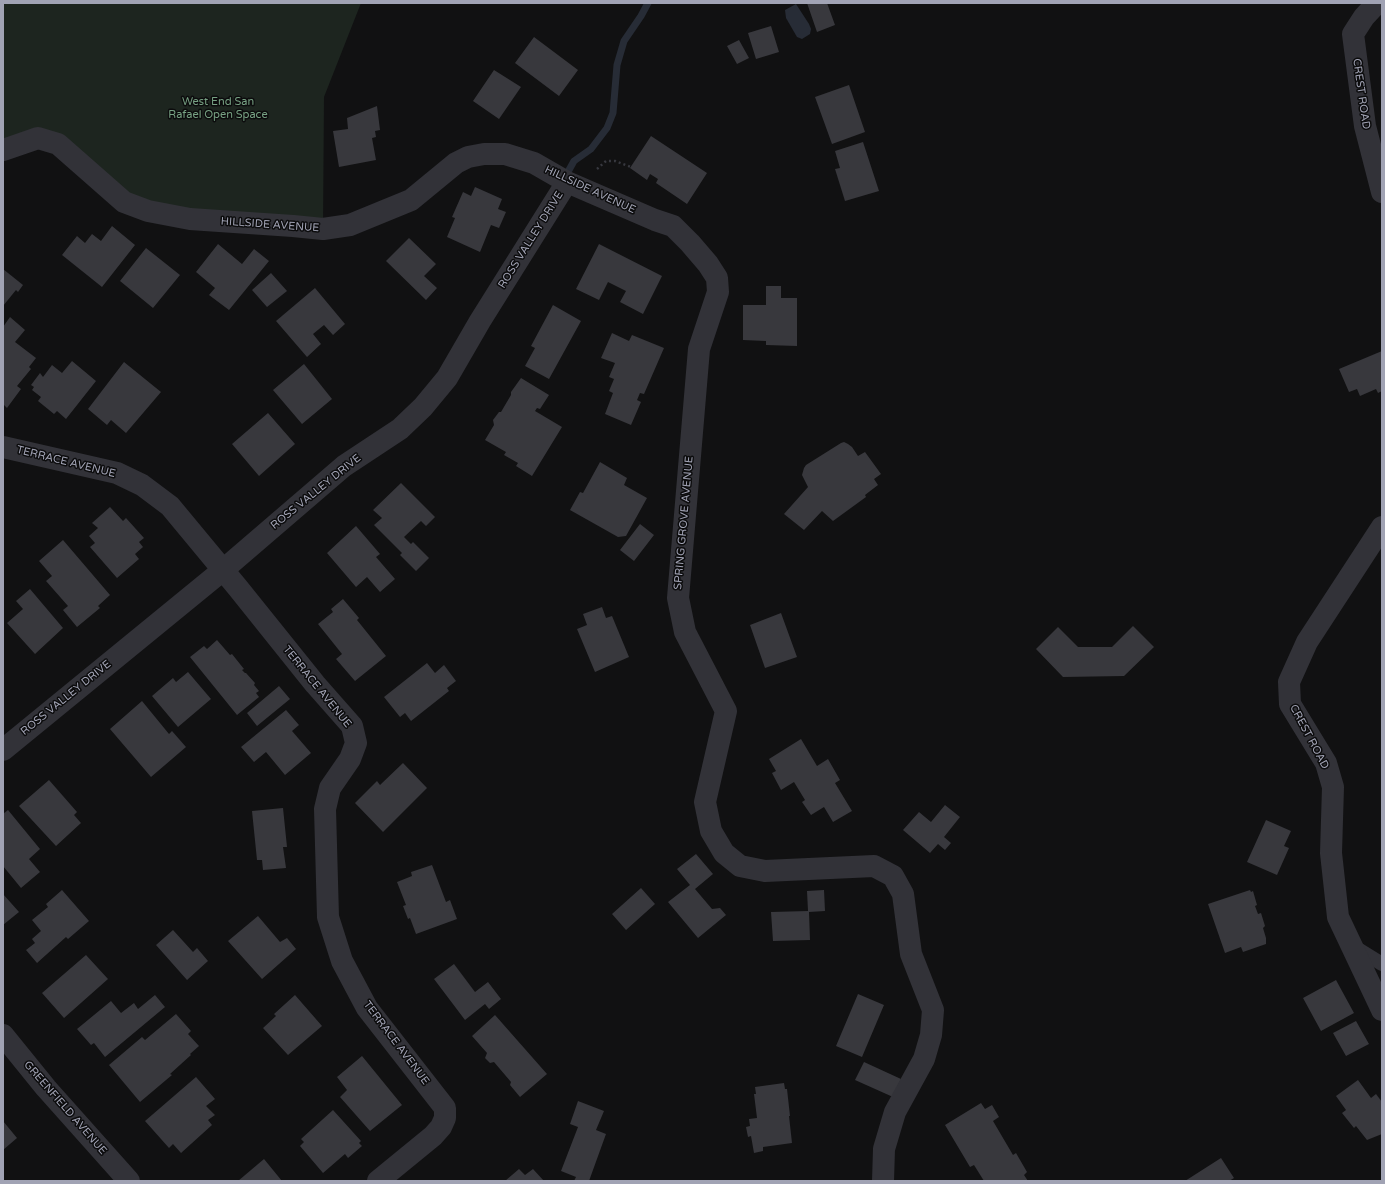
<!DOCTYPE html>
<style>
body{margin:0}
#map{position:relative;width:1385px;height:1184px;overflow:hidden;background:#111112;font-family:"Varela Round",sans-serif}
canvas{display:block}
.frame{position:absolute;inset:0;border:4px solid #a1a3b4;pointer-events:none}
</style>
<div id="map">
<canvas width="1385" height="1184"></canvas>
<div class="frame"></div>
</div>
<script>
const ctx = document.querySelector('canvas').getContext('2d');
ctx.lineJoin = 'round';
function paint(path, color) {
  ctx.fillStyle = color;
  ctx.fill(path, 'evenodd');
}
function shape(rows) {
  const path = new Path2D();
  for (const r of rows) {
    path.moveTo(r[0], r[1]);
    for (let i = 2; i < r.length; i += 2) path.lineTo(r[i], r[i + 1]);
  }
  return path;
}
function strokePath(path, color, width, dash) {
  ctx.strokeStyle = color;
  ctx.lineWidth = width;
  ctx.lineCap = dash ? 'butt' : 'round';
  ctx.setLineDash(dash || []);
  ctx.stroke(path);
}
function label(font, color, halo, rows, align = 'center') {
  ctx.font = font + ' "Varela Round",sans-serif';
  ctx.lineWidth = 3;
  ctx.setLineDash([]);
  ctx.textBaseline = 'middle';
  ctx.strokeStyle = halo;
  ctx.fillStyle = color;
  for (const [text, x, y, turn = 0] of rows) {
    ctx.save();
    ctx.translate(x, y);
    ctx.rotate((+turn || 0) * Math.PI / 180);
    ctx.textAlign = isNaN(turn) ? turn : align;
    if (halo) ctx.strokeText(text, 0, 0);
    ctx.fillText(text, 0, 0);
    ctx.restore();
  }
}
paint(shape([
 [3,3,361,3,324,97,323,229,124,202,58,144,3,150]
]), '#1d251f');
paint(shape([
 [796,4,809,24,811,29,810,34,802,39,797,37,786,18,785,10]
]), '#272c36');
strokePath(shape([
 [569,170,574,161,591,149,607,128,613,113,617,65,624,41,641,16,648,3]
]), '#272c36', 7);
paint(shape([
 [807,3,827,3,835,25,817,32],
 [771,26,779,52,756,59,748,33],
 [534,37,578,70,559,96,515,63],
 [739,40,749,58,737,64,727,46],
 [494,70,521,87,499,119,473,101],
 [849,85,865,132,832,144,815,97],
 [377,106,380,130,375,131,376,137,372,138,376,160,339,167,333,131,348,129,347,118],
 [651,136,707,173,687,204,656,183,658,179,650,174,647,180,630,168],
 [863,142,879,191,845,201,835,169,840,168,835,151],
 [475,187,502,199,498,209,506,212,499,228,491,225,480,252,447,237,455,218,452,217,463,192,471,196],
 [112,226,135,245,102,287,62,255,77,236,85,243,92,234,101,241],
 [409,238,436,264,424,276,437,288,426,300,386,261],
 [218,244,242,264,254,249,269,261,229,310,209,295,215,288,196,272],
 [599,244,662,276,643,314,620,302,626,291,608,282,599,300,576,289],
 [146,248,180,275,153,308,120,281],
 [3,269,23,285,18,292,16,290,3,306],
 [271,273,287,291,267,307,252,290],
 [766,286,781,286,781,298,797,298,797,346,766,345,766,341,743,340,743,305,766,305],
 [315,288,345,324,333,335,324,325,313,334,321,344,307,357,276,321],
 [553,305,581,321,549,379,525,366,535,348,531,346],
 [10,317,25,330,15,342,36,358,29,367,31,369,17,386,21,389,7,408,3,404,3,327],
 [612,333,629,341,632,335,664,348,644,394,640,393,637,400,641,402,631,425,605,414,613,393,609,391,614,379,609,377,615,363,601,358],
 [1382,351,1382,391,1378,393,1376,389,1360,396,1357,389,1349,392,1339,369],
 [72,361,96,381,66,419,57,411,54,414,38,401,41,397,32,390,34,387,31,385,40,373,43,377,52,365,62,373],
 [124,362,161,392,126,433,111,420,107,425,88,409],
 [304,364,332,399,302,424,273,390],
 [521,378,549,395,540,409,537,408,535,411,562,427,532,476,516,466,518,463,504,455,506,452,485,440,494,425,493,420,499,412,501,412,511,395,511,392],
 [268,413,295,444,259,476,232,444],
 [844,442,848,444,852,447,858,456,865,452,881,474,874,479,878,485,865,495,866,497,833,521,822,511,804,530,784,514,808,487,802,475,804,468,806,465,841,443],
 [600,462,627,478,624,485,647,498,626,536,618,537,570,510,580,492,583,493],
 [401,483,435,517,426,526,421,521,404,537,411,544,413,542,429,558,416,571,400,555,402,553,374,525,382,518,373,510],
 [110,507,123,521,126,518,144,538,139,542,143,547,135,554,139,559,117,578,90,547,95,543,89,536,98,528,92,523],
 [640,524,654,535,634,561,620,550],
 [356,526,380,554,376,557,395,579,380,592,367,577,356,587,327,553],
 [63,540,110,595,98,606,100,608,77,627,63,610,68,606,46,581,52,576,39,561],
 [30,589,63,628,35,654,7,623,23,609,16,601],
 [343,599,359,618,357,620,386,656,355,681,336,659,342,654,318,624,333,612,331,609],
 [602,607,606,618,612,616,629,657,595,672,577,629,587,625,583,614],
 [781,613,797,657,765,668,750,625],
 [1133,626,1154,647,1124,676,1063,677,1036,649,1058,627,1078,647,1112,647],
 [217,640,230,655,232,654,244,669,242,670,245,673,246,673,255,683,254,685,259,691,256,693,259,697,237,715,190,657,204,646,207,649],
 [427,663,435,673,444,665,456,681,447,688,449,691,411,721,405,713,400,717,384,697],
 [188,672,211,699,178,727,152,696,173,678,176,682],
 [279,686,290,699,257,726,247,713],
 [142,701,169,734,172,731,186,747,151,777,110,729],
 [286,710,299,725,292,731,311,753,285,775,266,752,254,762,241,747],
 [801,739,817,766,828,759,840,780,835,783,852,811,833,822,824,807,811,815,802,802,805,800,794,782,781,790,772,773,776,771,769,759],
 [403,763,427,788,383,832,355,803,377,781,380,785],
 [49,780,77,812,74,815,81,823,56,846,19,806],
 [945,805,960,817,944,837,951,843,945,850,938,844,930,853,903,830,919,812,931,822],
 [283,808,287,847,283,847,286,868,263,870,262,860,257,860,252,811],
 [8,810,40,849,29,859,40,872,21,888,3,866,3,814],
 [1266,820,1291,831,1284,846,1289,848,1277,875,1247,862],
 [696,854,713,874,695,889,712,909,720,908,726,915,698,938,668,902,690,885,677,869],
 [432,865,446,902,450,900,457,919,416,934,410,918,408,919,403,906,406,905,397,882,412,876,411,872],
 [641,888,655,904,626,930,612,914],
 [62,890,89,921,68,939,66,937,37,963,26,950,35,943,32,939,41,931,32,920,48,907,46,904],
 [824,890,825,911,809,912,810,940,773,941,771,912,808,911,807,891],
 [1250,890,1251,892,1253,891,1257,905,1255,906,1258,914,1261,913,1265,926,1263,928,1266,938,1266,944,1243,952,1241,947,1225,953,1208,904],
 [3,894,19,912,3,925],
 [258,916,280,942,287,938,296,949,262,979,228,941],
 [173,930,193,952,197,948,208,961,187,980,156,945],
 [86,955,108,979,64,1018,42,993],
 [454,964,475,992,488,982,501,999,489,1009,485,1004,465,1020,434,979],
 [1336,980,1354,1013,1321,1031,1303,998],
 [858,994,884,1005,862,1057,836,1046],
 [155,995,165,1007,105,1057,94,1043,91,1045,77,1029,111,1001,121,1013,134,1003,138,1009],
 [295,995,322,1026,288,1055,263,1028,276,1016,274,1014],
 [176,1014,191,1031,188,1034,199,1046,190,1054,191,1055,170,1074,172,1075,140,1102,109,1065,142,1037,145,1040],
 [495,1015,547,1074,520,1097,510,1085,511,1082,494,1062,490,1063,485,1058,487,1053,472,1036],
 [1356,1021,1369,1044,1346,1056,1333,1033],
 [362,1056,402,1105,370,1131,340,1097,347,1090,337,1077],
 [864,1062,901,1079,893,1097,855,1080],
 [196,1077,215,1099,206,1106,215,1115,208,1120,212,1125,181,1153,173,1144,169,1148,145,1121],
 [1358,1080,1371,1098,1376,1094,1382,1102,1382,1134,1367,1140,1356,1126,1354,1128,1342,1113,1346,1110,1336,1096],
 [784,1083,785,1089,787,1089,790,1116,789,1116,792,1143,763,1147,763,1151,754,1153,751,1136,748,1137,746,1127,750,1126,749,1119,757,1118,754,1094,756,1094,755,1087],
 [578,1101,604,1111,596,1130,606,1134,589,1181,574,1181,576,1177,561,1171,578,1127,570,1124],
 [981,1103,985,1109,992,1105,999,1117,993,1121,1013,1155,1016,1153,1027,1172,1024,1175,1028,1181,984,1181,974,1165,970,1167,945,1125],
 [333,1110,361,1141,359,1143,362,1146,348,1158,345,1154,323,1173,300,1146,304,1142,301,1139],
 [3,1121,17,1138,3,1150],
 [1221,1158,1234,1178,1229,1181,1185,1181],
 [264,1159,282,1181,238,1181],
 [519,1169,525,1175,533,1169,544,1181,505,1181]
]), '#38383d');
strokePath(shape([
 [597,169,606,161,615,161,631,167]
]), '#37383f', 2.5, [2, 3]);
strokePath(shape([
 [1353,946,1382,964]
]), '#323238', 14);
strokePath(shape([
 [1377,3,1364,17,1353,34,1365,126,1382,192],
 [3,150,38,138,58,144,124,202,148,211,190,219,293,226,323,229,350,225,411,200,456,163,468,157,484,154,505,154,534,163,567,182,655,220,673,226,690,243,708,264,717,278,718,292,699,349,678,598,685,632,726,711,705,802,711,831,724,853,740,866,765,871,874,866,893,876,903,894,911,954,933,1010,931,1035,924,1059,895,1112,884,1149,883,1181],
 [3,447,117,473,142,485,170,506,238,588,315,684,352,726,356,743,350,759,330,788,325,809,328,917,342,961,367,1008,445,1108,445,1118,441,1127,433,1136,378,1181],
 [1382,527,1307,642,1289,682,1290,704,1326,763,1333,787,1331,853,1338,917,1382,1010],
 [3,750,223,570,344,466,400,429,423,407,447,378,480,321,567,182],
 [3,1035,46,1088,129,1181]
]), '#323238', 22);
label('11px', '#a1a3b4', '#0c0c0d', [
 ["CREST ROAD",1361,94,82],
 ["HILLSIDE AVENUE",590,190,25],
 ["HILLSIDE AVENUE",270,225,4],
 ["ROSS VALLEY DRIVE",531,240,-58],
 ["TERRACE AVENUE",66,462,14],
 ["ROSS VALLEY DRIVE",316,492,-39],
 ["SPRING GROVE AVENUE",684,523,-85],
 ["TERRACE AVENUE",317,687,51],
 ["ROSS VALLEY DRIVE",66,698,-39],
 ["CREST ROAD",1309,737,62],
 ["TERRACE AVENUE",396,1043,53],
 ["GREENFIELD AVENUE",65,1108,49]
]);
label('11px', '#77a183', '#0c0c0d', [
 ["West End San",218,102],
 ["Rafael Open Space",218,115]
]);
</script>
